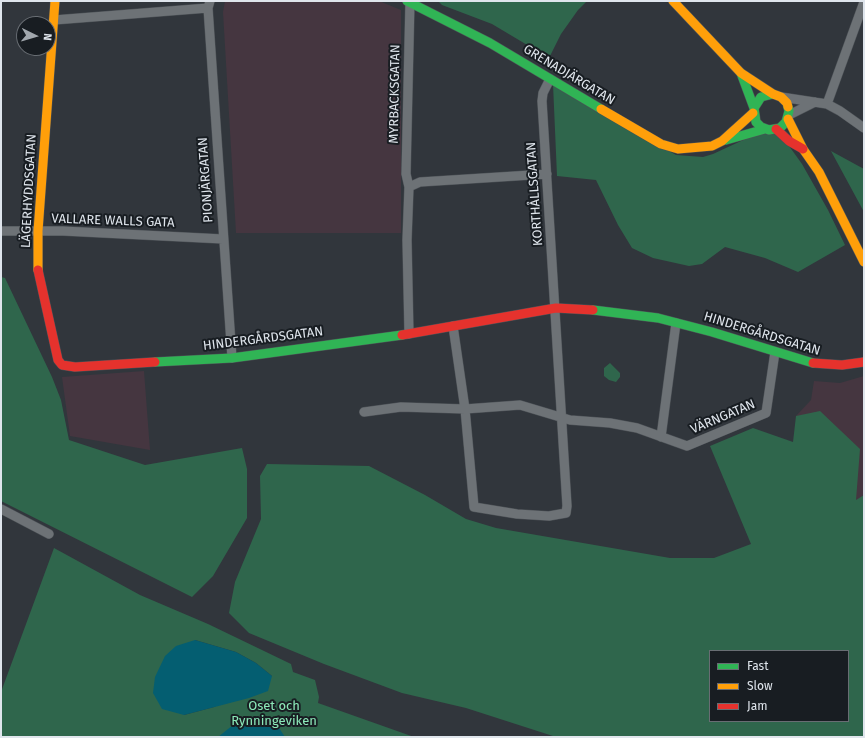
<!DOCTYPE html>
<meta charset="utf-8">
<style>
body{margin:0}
#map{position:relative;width:865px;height:738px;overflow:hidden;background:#31363c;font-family:"Fira Sans",sans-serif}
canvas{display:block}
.frame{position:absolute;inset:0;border:2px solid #dfe5ec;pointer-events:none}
.legend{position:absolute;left:709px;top:650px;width:140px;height:72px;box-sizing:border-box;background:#181d22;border:1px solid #686d73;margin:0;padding:5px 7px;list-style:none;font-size:12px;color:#dfe5ec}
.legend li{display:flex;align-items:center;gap:8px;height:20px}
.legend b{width:20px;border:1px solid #686d73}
.north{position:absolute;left:16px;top:16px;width:40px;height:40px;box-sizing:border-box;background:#181d22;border:1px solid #686d73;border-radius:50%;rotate:95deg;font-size:11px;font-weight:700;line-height:16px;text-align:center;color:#dfe5ec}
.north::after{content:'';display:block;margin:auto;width:14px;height:18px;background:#a2a8ae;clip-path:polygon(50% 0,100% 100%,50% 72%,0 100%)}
</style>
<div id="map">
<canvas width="865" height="738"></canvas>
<div class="frame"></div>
<ul class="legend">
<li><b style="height:5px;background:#30b455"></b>Fast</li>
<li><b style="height:5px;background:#ff9f0a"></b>Slow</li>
<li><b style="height:5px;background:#e5322d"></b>Jam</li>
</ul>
<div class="north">N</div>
</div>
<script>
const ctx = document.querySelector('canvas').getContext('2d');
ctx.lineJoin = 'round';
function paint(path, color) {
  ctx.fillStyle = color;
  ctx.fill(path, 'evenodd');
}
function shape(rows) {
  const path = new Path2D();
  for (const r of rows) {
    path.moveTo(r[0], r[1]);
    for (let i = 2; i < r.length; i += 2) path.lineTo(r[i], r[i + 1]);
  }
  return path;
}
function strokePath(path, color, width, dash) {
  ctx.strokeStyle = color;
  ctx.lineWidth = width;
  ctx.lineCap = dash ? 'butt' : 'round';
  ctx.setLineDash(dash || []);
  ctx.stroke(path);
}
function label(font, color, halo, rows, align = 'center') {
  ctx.font = font + ' "Fira Sans",sans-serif';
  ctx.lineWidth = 4;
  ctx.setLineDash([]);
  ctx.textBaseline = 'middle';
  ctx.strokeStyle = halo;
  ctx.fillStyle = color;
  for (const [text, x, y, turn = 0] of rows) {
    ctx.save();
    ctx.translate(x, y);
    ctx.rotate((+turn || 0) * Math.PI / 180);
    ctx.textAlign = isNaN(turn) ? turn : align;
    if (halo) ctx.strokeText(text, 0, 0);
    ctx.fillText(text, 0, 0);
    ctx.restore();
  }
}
paint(shape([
 [225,1,379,1,401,10,401,233,236,233,223,12],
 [144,371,150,450,70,436,62,377],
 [864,376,864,495,856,501,796,416,811,400,814,381,840,383]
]), '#453640');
paint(shape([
 [438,1,587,1,578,10,561,34,549,58,492,24,442,5],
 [553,84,676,155,703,157,713,154,754,135,779,132,802,164,828,210,845,245,798,272,765,258,725,247,702,264,689,266,653,258,632,248,618,225,596,180,557,176],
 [831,151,864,169,864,212],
 [1,277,5,278,52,377,61,400,69,440,145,465,242,448,247,469,247,518,213,576,192,597,1,501],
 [610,363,620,373,620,377,616,382,609,380,604,376,604,368],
 [820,411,860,449,856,500,864,495,864,737,556,737,466,708,402,693,324,664,249,633,229,613,235,582,261,519,260,476,267,464,369,466,425,495,466,519,496,528,670,558,714,558,751,544,710,446,753,428,793,442,796,416],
 [710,651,848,651,848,721,710,721],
 [54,548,140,595,208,624,291,664,293,672,315,680,319,697,318,703,414,737,1,737,1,692],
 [195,640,236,652,256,663,272,676,214,707,184,715]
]), '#2f664c');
paint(shape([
 [195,640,236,652,256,663,272,676,268,691,249,698,184,715,162,709,153,693,155,677,165,656,176,646],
 [253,723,279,728,285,737,218,737,233,725]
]), '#045e71');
const street = shape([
 [210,1,208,8,232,358],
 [54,20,208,8],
 [781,97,827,104,840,111,864,128],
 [827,104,864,2],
 [789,115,815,102],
 [409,187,406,174,410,1],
 [1,231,63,231,223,239],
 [453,326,465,409,474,507,517,514,549,516,566,513,567,506,542,101,543,93,550,79],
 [409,334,407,240,409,187,420,182,547,174],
 [364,412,401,407,465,409,520,405,570,420,610,423,637,428,687,446,766,413,775,352],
 [661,437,676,323],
 [1,509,49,534]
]);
const fast = shape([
 [407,1,490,43,601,109],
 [741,73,754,108],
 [773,94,761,97,754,108,756,122,761,127,769,130,780,128,786,122,789,111,788,107],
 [726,140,765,129],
 [593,310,658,318,712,332,813,363],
 [155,362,232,358,402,335]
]);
const slow = shape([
 [673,1,741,73,773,94,781,97,787,103,788,107],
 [601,109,661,144,678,149,712,146,722,141,753,113],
 [788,119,803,149,819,172,864,262],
 [38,270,38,231,55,1]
]);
const jam = shape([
 [776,129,789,141,803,149],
 [38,270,58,360,62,365,75,367,155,362],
 [402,335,556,308,593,310],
 [813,363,842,365,864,362]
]);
strokePath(street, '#4d5257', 10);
strokePath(fast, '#4d5257', 10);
strokePath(slow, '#4d5257', 10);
strokePath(jam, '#4d5257', 10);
strokePath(street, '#6d7276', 9);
strokePath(fast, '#30b455', 9);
strokePath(slow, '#ff9f0a', 9);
strokePath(jam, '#e5322d', 9);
label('13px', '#dfe5ec', '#181d22', [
 ["GRENADJÄRGATAN",569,75,31],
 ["MYRBACKSGATAN",395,94,-89],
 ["PIONJÄRGATAN",206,180,-94],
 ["LÄGERHYDDSGATAN",29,191,-87],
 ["KORTHÅLLSGATAN",535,194,-94],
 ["VALLARE WALLS GATA",113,221,2],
 ["HINDERGÅRDSGATAN",762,334,17],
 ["HINDERGÅRDSGATAN",263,339,-7],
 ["VÄRNGATAN",723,417,-23]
]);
label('13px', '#8ce9b9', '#181d22', [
 ["Oset och",274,706],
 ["Rynningeviken",274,721]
]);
</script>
